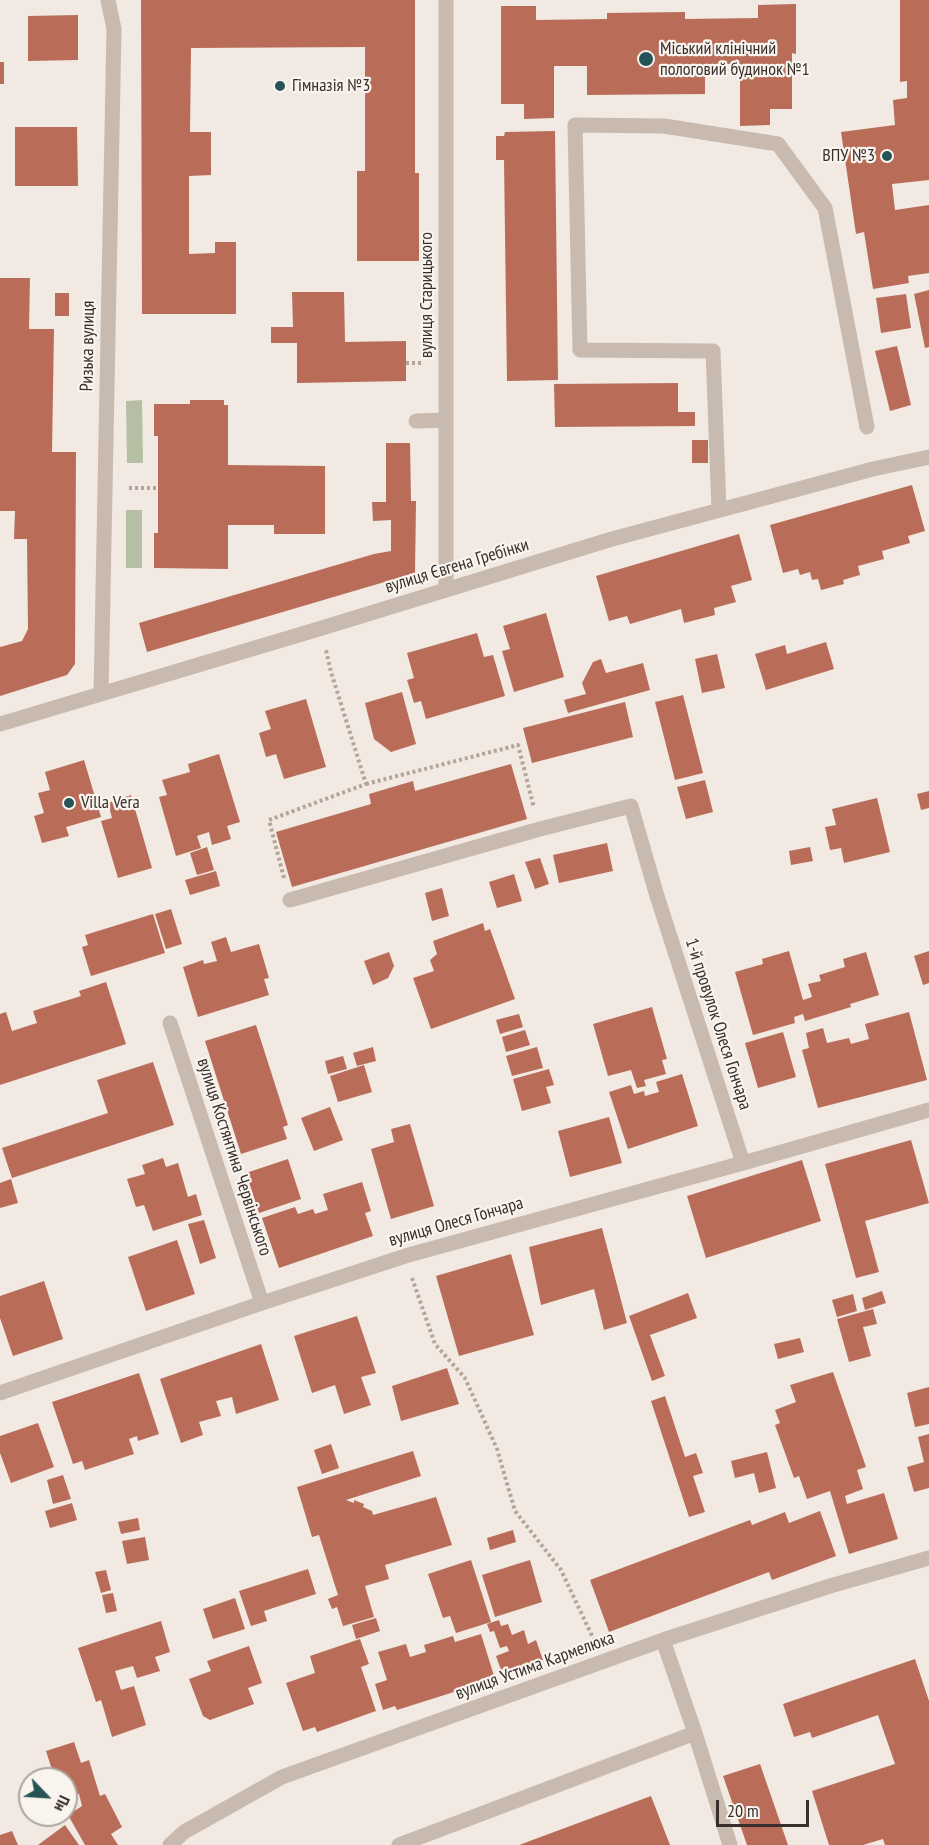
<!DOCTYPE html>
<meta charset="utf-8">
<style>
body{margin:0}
#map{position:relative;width:929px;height:1845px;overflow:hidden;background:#f1e9e2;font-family:"PT Sans Narrow",sans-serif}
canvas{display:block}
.north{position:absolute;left:18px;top:1767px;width:60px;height:60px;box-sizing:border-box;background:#f9f4ee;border:2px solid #aca5a0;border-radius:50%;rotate:115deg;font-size:16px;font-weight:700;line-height:24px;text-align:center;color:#382f2c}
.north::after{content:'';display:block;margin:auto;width:21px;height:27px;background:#265355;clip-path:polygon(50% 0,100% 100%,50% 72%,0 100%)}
.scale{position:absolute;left:716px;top:1800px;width:93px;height:27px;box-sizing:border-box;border:3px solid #382f2c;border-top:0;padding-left:8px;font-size:18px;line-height:21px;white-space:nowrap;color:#382f2c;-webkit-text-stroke:4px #f9f4ee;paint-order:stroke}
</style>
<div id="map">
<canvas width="929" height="1845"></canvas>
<div class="north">Пн</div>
<div class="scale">20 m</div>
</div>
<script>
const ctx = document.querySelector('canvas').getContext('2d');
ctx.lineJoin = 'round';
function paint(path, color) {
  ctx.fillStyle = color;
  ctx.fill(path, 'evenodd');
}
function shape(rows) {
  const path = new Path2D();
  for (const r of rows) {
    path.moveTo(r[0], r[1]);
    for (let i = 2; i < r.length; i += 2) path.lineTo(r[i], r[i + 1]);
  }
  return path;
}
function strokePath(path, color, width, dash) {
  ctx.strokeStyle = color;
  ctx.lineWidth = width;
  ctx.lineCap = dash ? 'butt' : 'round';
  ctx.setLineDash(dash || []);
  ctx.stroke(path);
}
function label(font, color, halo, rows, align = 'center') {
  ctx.font = font + ' "PT Sans Narrow",sans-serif';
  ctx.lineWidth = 4.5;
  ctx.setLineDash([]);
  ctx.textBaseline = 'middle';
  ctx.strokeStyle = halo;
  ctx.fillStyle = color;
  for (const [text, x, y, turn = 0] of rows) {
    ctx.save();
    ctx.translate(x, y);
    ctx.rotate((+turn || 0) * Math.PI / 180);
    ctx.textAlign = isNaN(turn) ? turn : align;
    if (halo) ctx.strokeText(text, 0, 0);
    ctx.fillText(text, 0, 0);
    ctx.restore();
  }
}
paint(shape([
 [142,400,143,463,127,463,126,401],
 [126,510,142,510,142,568,126,568]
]), '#b6bfa3');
paint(shape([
 [141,0,415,0,415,173,419,173,419,261,357,261,357,171,365,171,365,47,191,48,190,132,211,132,211,175,189,176,189,254,215,253,215,242,236,242,236,314,142,314],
 [900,0,929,0,929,180,892,184,895,210,929,205,929,273,908,276,909,283,873,289,864,232,856,234,841,132,895,125,893,100,907,98,907,81,900,82],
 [796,4,796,54,792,53,792,109,770,109,770,125,740,126,740,64,705,64,705,94,587,95,587,66,554,66,554,118,524,119,524,104,501,104,501,6,536,6,536,20,607,19,607,13,685,12,685,19,758,18,758,5],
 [78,15,78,60,28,61,28,16],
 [0,62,4,62,4,84,0,84],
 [15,127,77,127,78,186,15,186],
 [555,131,558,380,507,381,504,160,496,160,496,136,504,136,505,132],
 [0,278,30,278,29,329,54,329,52,452,76,452,75,664,67,675,0,696,0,647,22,641,28,629,27,539,14,539,15,511,0,511],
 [929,290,929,347,925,348,914,294],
 [292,292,344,292,345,342,406,341,406,381,297,383,297,343,271,343,271,327,293,327],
 [55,293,69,293,69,316,55,316],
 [906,294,911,328,881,333,876,298],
 [897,346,911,405,890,411,875,351],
 [678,383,678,412,695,412,695,426,555,427,554,384],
 [190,400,224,400,224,405,228,405,228,465,325,466,325,534,274,534,274,525,228,525,228,569,154,568,154,533,158,533,158,436,154,436,154,404,190,404],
 [692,440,708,440,708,463,692,463],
 [386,443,410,443,411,501,416,501,415,573,147,652,139,623,374,554,391,551,391,520,373,521,372,502,386,502],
 [912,485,925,531,908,536,910,543,882,551,884,559,858,566,860,575,843,580,844,584,821,590,818,579,812,580,810,572,800,575,798,569,783,573,770,525],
 [739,534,752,580,731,586,736,602,714,608,715,615,684,623,681,609,630,624,627,616,609,621,596,576],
 [546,613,564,677,514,692,502,651,510,649,503,626],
 [477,633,484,657,493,655,505,696,426,719,421,701,414,703,407,680,414,678,407,653],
 [826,642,834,669,766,690,755,654,785,645,787,654],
 [717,654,725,688,702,693,695,659],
 [601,659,606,673,643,663,650,690,568,713,564,700,586,694,582,683,593,662],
 [402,692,416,744,391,752,374,739,365,703],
 [683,695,703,773,675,780,655,702],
 [306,699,326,767,284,779,276,754,266,757,259,733,271,729,265,711],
 [625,702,633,737,532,763,523,728],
 [219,754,240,822,227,826,231,839,212,845,209,832,197,836,201,848,176,856,159,797,167,795,162,780,190,772,188,764],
 [84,760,101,817,66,827,69,836,42,843,34,816,44,813,38,793,50,790,45,772],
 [511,764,527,819,292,887,276,832,371,804,369,794,413,781,415,791],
 [705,780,713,812,686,819,677,787],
 [929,791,929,808,921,810,917,794],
 [131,795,152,868,118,878,101,821,112,818,108,803],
 [877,798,890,852,844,863,841,848,830,850,825,827,836,825,832,809],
 [607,843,613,871,559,883,553,855],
 [207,847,214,870,197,875,190,853],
 [810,847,813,861,791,865,789,851],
 [540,858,549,884,535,889,525,862],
 [216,871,220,886,190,895,185,880],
 [514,874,522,901,497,908,489,882],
 [442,888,449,916,432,921,425,893],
 [171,909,182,944,166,949,155,914],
 [153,914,165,953,91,976,82,947,88,945,85,935],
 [483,923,485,931,490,929,515,999,431,1029,413,978,434,971,430,960,437,954,433,941],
 [226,937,231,952,259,944,269,978,264,979,269,995,198,1017,183,967,203,960,204,964,217,961,211,942],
 [789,951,803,1000,812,997,808,984,821,981,819,975,845,967,843,959,866,952,879,995,850,1004,851,1007,805,1021,803,1014,794,1017,795,1023,753,1035,735,972,763,964,762,959],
 [929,951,929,983,923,985,914,956],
 [389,952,394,966,388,978,373,985,364,961],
 [106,982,126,1044,0,1085,0,1014,6,1012,12,1031,37,1023,33,1011,81,996,79,991],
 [652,1007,667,1059,662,1060,666,1074,644,1080,646,1086,637,1088,631,1070,608,1076,593,1024],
 [909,1012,927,1080,818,1108,802,1050,809,1048,806,1033,823,1028,827,1043,849,1038,851,1044,869,1039,865,1024],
 [519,1014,523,1027,500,1034,496,1020],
 [256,1025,288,1125,283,1127,287,1139,241,1154,205,1041],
 [525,1030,530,1045,506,1052,502,1037],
 [783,1032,796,1077,758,1088,745,1043],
 [373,1047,376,1061,357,1066,353,1053],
 [537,1047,543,1068,512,1076,506,1056],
 [343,1056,347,1069,328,1074,325,1061],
 [153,1062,174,1125,12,1178,2,1148,108,1113,97,1080],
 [364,1065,372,1092,338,1102,330,1076],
 [549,1069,554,1085,546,1087,551,1103,522,1111,513,1079],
 [682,1074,698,1126,628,1149,609,1092,631,1085,634,1094,644,1091,645,1096,659,1092,656,1082],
 [330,1107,343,1140,314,1151,301,1118],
 [609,1117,622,1163,570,1177,558,1131],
 [410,1124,434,1206,391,1219,371,1149,394,1142,391,1129],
 [911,1140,929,1203,865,1221,879,1272,856,1278,825,1164],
 [163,1158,166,1167,178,1163,188,1197,196,1194,202,1215,153,1231,144,1205,136,1207,127,1179,145,1174,142,1165],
 [288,1159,301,1199,259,1213,246,1173],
 [802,1160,821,1221,706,1258,687,1196],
 [11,1179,18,1203,0,1208,0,1183],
 [362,1182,371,1211,365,1213,373,1236,279,1268,262,1218,295,1207,298,1214,313,1209,315,1214,328,1210,323,1194],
 [204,1220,216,1258,200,1264,188,1224],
 [602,1228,627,1323,604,1330,594,1289,541,1305,529,1247],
 [177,1240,195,1294,146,1311,128,1257],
 [511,1254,534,1335,459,1356,436,1276],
 [44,1281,63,1339,13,1356,0,1318,0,1296],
 [882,1291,886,1303,865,1310,862,1298],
 [688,1293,697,1318,650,1335,665,1376,652,1381,629,1316],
 [853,1294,857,1311,837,1317,832,1300],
 [873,1309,877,1324,863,1327,871,1356,849,1362,837,1319],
 [357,1316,376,1373,361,1377,371,1405,344,1414,335,1385,312,1393,294,1336],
 [800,1338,804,1352,778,1359,774,1344],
 [261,1344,279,1400,236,1414,232,1397,216,1401,221,1416,199,1422,203,1435,181,1443,160,1379],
 [447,1368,459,1404,401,1421,392,1386],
 [833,1372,866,1467,857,1470,863,1489,845,1496,847,1504,884,1493,898,1539,849,1554,830,1491,807,1499,799,1476,794,1478,775,1425,780,1423,775,1410,796,1402,790,1385],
 [139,1373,159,1434,138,1441,137,1436,129,1439,134,1454,85,1470,82,1461,73,1464,52,1402],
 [929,1387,929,1424,915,1427,907,1393],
 [665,1396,685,1457,696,1453,703,1473,693,1476,705,1512,689,1517,651,1401],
 [38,1423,54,1467,11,1483,0,1453,0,1436],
 [929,1434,929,1488,914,1492,907,1467,924,1462,918,1437],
 [331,1444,339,1468,322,1474,314,1450],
 [413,1451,421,1476,346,1500,354,1503,354,1500,364,1504,363,1507,372,1511,373,1515,436,1497,452,1545,385,1565,389,1579,365,1586,374,1617,343,1626,337,1607,332,1609,328,1599,338,1595,319,1535,312,1537,297,1487],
 [767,1452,776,1488,759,1493,754,1473,735,1478,731,1461],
 [63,1475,71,1499,53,1504,47,1480],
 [72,1503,77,1520,50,1528,45,1511],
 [820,1511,836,1556,772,1580,769,1572,609,1632,590,1580,750,1520,752,1525,785,1512,789,1523],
 [138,1518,140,1530,121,1534,118,1522],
 [513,1530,516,1542,490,1550,487,1538],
 [145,1537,149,1560,127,1564,122,1541],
 [471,1560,491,1622,456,1633,450,1616,443,1618,428,1574],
 [530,1560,542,1602,495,1617,482,1575],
 [308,1569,316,1594,264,1611,267,1621,251,1626,239,1591],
 [106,1570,111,1590,101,1593,95,1572],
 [113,1593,117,1611,106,1613,102,1595],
 [235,1598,245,1629,213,1639,203,1609],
 [376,1618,380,1631,356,1639,352,1625],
 [499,1620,501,1626,508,1624,512,1635,524,1630,528,1644,536,1640,543,1660,506,1674,504,1669,501,1670,496,1656,509,1651,507,1646,500,1648,494,1631,490,1632,487,1624],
 [161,1621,170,1652,155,1657,160,1671,137,1678,133,1666,115,1671,121,1690,134,1686,146,1725,112,1737,101,1700,96,1702,78,1648],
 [481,1634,495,1679,397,1710,395,1706,383,1710,375,1684,387,1680,378,1652,406,1644,410,1657,426,1652,424,1645,453,1636,455,1642],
 [360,1639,369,1664,361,1667,376,1711,317,1732,315,1727,303,1731,286,1683,315,1673,310,1656],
 [249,1646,262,1683,248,1688,254,1704,210,1720,203,1716,189,1679,211,1671,207,1661],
 [915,1659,929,1701,929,1845,885,1845,883,1839,863,1845,829,1845,812,1791,895,1764,878,1715,812,1738,810,1732,794,1737,783,1704],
 [74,1742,81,1763,89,1760,100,1796,105,1794,122,1827,111,1834,118,1845,85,1845,68,1815,82,1806,79,1794,66,1797,66,1779,55,1779,46,1751],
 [760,1764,788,1845,747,1845,723,1776],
 [651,1796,670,1845,519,1845],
 [65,1825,79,1845,38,1845],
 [12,1831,18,1845,0,1845,0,1835]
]), '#b96d58');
strokePath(shape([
 [406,363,424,363],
 [129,488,158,488],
 [366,784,518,745,534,808],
 [284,878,269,820,366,784,331,672,326,650],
 [412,1278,435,1344,465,1378,497,1449,515,1511,561,1570,594,1640]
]), '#b4a499', 4, [3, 3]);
strokePath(shape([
 [446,0,446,590],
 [416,421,446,420],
 [719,510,713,351,580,350,575,125,664,126,778,144,825,208,867,427],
 [101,694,114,29,108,0],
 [0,724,322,628,612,539,873,469,929,457],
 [290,900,540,829,631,806,657,896,743,1163],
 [170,1023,262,1303],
 [0,1393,262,1303,405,1256,743,1163,929,1110],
 [663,1640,695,1733,730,1845],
 [170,1845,184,1832,282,1777,663,1640,830,1586,929,1558],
 [399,1845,695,1733]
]), '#c8baaf', 15);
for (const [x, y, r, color] of [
 [646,59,8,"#265355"],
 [280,86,6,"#265355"],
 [887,156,6,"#265355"],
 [69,803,6,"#265355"]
]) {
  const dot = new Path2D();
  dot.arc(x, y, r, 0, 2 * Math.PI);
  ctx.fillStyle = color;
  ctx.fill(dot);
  strokePath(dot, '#f9f4ee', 2);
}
label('18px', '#382f2c', '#f9f4ee', [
 ["Міський клінічний",660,49],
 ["пологовий будинок №1",660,70],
 ["Гімназія №3",292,86],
 ["ВПУ №3",875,156,"right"],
 ["Villa Vera",81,803]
], 'left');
label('18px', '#382f2c', '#f9f4ee', [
 ["вулиця Старицького",427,295,-90],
 ["Ризька вулиця",88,346,-89],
 ["вулиця Євгена Гребінки",457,566,-17],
 ["1-й провулок Олеся Гончара",718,1024,72],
 ["вулиця Костянтина Червінського",234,1157,72],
 ["вулиця Олеся Гончара",456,1222,-16],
 ["вулиця Устима Кармелюка",535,1666,-20]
]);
</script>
